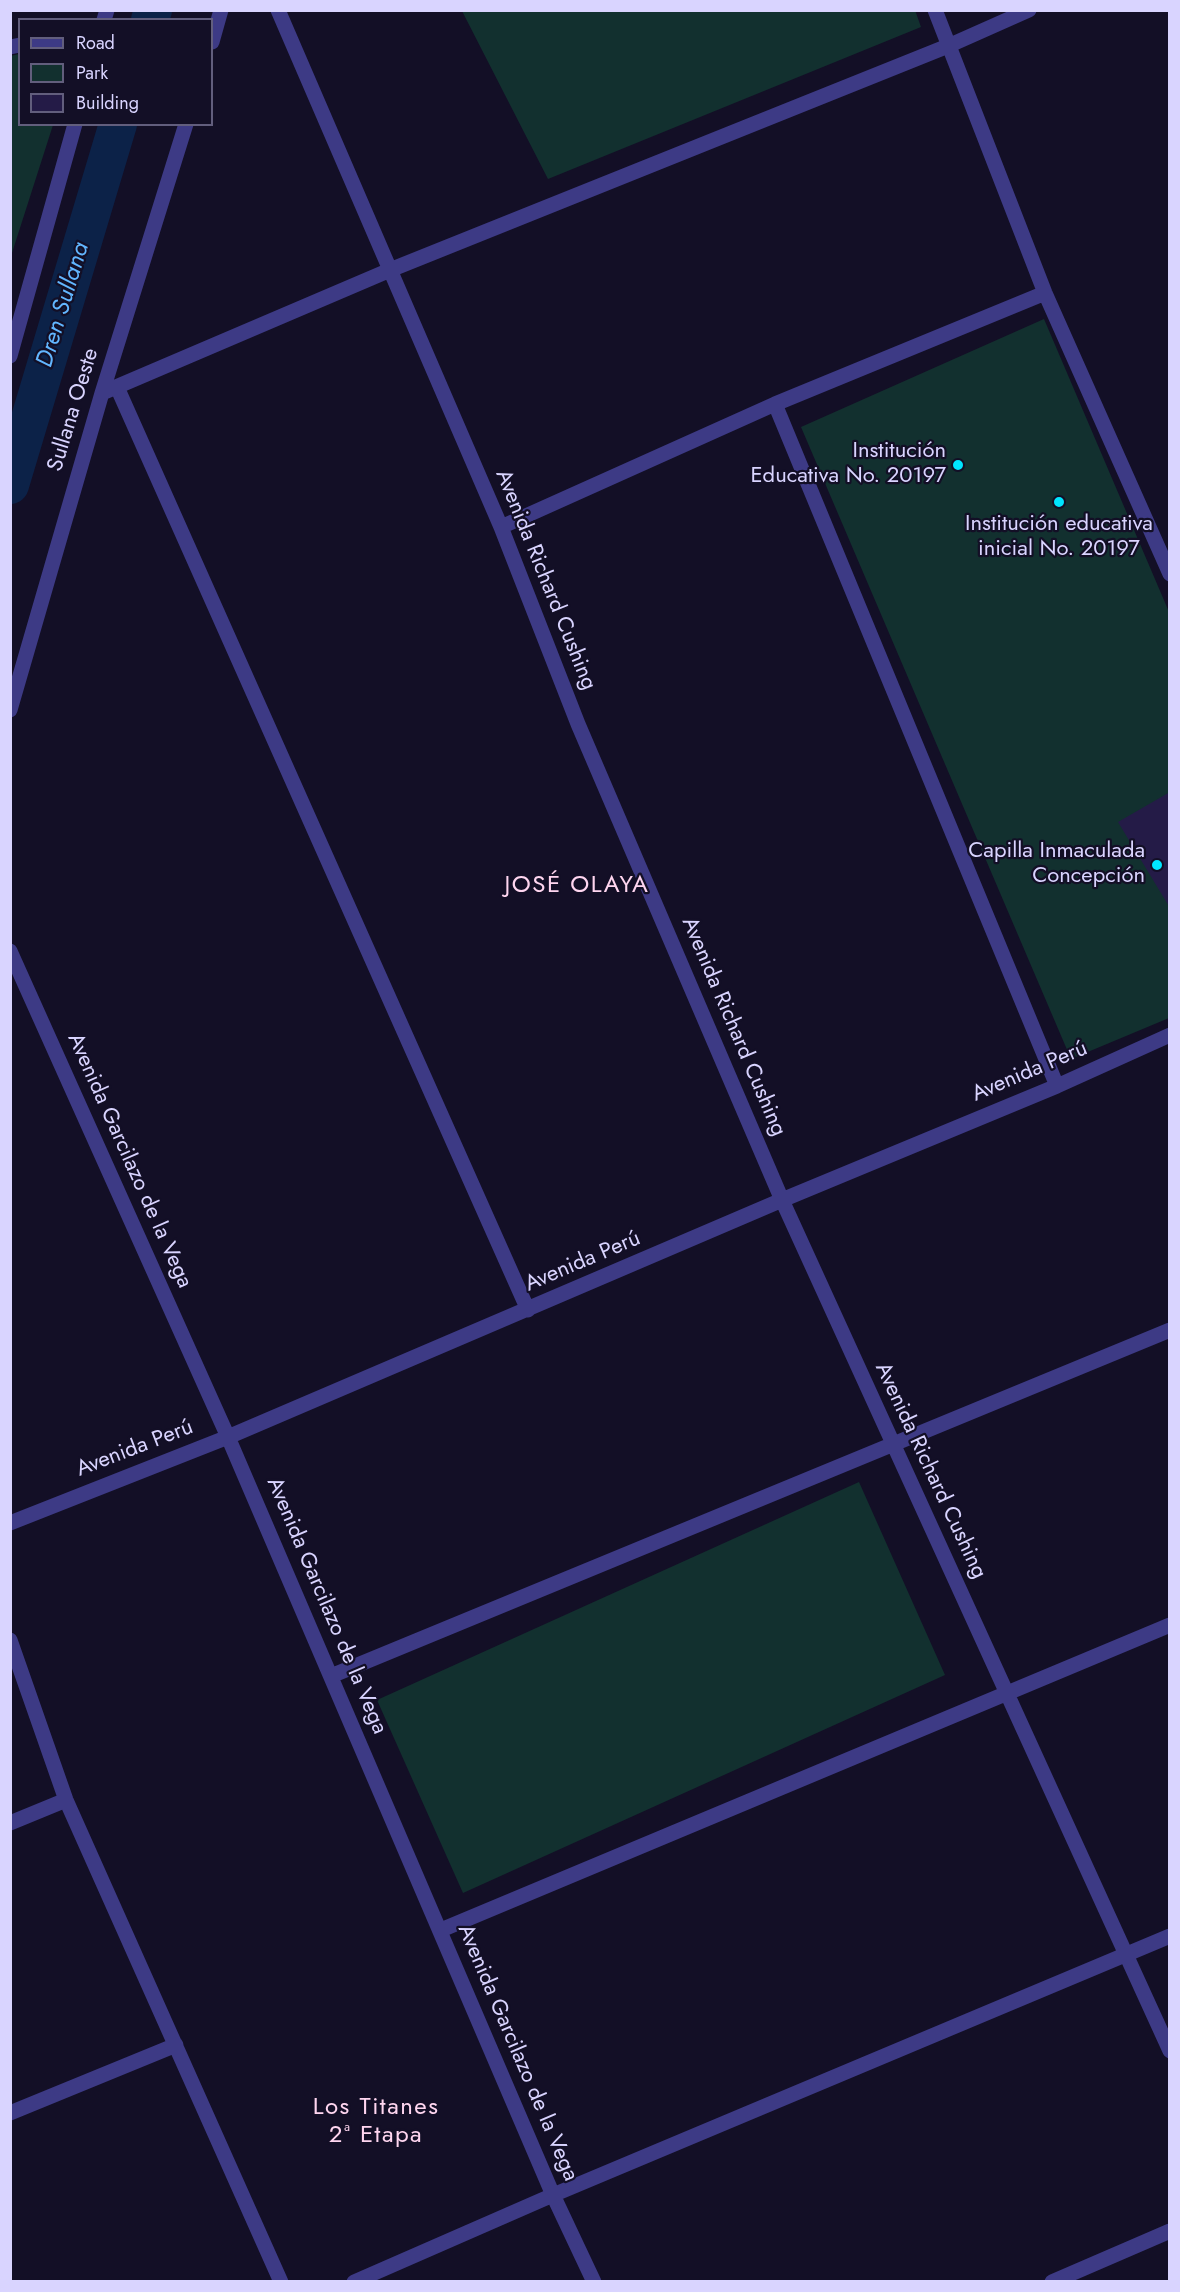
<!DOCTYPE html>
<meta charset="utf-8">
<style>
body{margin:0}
#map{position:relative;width:1180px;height:2292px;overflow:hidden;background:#130f26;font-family:Jost,sans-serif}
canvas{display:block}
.frame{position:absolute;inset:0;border:12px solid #d9d4ff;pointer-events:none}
.legend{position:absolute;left:18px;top:18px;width:195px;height:108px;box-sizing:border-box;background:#130f26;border:2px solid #625e7d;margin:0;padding:8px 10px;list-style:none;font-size:18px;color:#d9d4ff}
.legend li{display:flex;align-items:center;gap:12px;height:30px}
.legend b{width:30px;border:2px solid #625e7d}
</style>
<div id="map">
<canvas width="1180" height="2292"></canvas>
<div class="frame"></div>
<ul class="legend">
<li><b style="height:8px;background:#3d3a85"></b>Road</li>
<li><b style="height:16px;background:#12302f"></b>Park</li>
<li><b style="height:16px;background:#241b47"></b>Building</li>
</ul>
</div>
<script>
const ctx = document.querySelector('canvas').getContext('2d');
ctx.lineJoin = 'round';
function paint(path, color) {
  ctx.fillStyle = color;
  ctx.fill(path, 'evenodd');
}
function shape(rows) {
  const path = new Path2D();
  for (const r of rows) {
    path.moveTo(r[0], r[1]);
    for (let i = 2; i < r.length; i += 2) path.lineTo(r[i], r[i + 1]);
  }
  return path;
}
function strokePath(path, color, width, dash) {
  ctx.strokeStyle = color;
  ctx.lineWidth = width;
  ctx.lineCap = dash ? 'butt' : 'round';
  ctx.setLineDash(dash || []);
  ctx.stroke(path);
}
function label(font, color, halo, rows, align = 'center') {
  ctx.font = font + ' Jost,sans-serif';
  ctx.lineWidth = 4.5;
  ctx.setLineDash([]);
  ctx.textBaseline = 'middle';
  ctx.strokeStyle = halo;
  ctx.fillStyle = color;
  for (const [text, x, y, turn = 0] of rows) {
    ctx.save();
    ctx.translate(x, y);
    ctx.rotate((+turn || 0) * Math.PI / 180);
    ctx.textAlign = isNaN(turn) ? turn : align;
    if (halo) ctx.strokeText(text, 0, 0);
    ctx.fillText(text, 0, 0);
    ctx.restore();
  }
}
paint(shape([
 [915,10,921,27,548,179,462,11],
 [19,54,20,124,53,125,11,256,10,56],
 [1044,319,1169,612,1169,1018,1071,1059,801,427],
 [859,1482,945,1675,463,1893,377,1700]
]), '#12302f');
strokePath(shape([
 [150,20,153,10],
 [10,485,118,124]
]), '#0c2248', 38);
paint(shape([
 [1170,792,1170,908,1118,822]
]), '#241b47');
strokePath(shape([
 [278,10,501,527,578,724,782,1200,1170,2051],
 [935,10,1045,293,1170,574],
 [104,20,107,10],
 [212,42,221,10],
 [10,47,20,45],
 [10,356,75,124],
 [117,387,528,1310],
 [102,393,390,270,948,46,1029,10],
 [775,404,1057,1086],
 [501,527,775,404,1045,293],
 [10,710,102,393,186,124],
 [10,951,228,1437,553,2195,594,2282],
 [10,1523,228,1437,782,1200,1057,1086,1170,1035],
 [10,1640,66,1800,281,2282],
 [331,1676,1170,1330],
 [10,1823,66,1800],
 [441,1930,1170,1625],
 [10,2113,176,2045],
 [354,2282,553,2195,1170,1936],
 [1052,2282,1170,2231]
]), '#3d3a85', 15);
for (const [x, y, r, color] of [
 [958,465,6,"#00e5ff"],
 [1059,502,6,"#00e5ff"],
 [1157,865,6,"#00e5ff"]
]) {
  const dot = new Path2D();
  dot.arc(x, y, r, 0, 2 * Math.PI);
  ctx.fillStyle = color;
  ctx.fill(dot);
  strokePath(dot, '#130f26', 2);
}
label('22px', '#d9d4ff', '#130f26', [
 ["Sullana Oeste",74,410,-73],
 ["Avenida Richard Cushing",545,580,68],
 ["Avenida Richard Cushing",733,1027,67],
 ["Avenida Perú",1030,1072,-23],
 ["Avenida Garcilazo de la Vega",129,1161,66],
 ["Avenida Perú",583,1262,-23],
 ["Avenida Perú",135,1449,-21],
 ["Avenida Richard Cushing",930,1471,65],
 ["Avenida Garcilazo de la Vega",326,1606,67],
 ["Avenida Garcilazo de la Vega",517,2053,67]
]);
label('22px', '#d9d4ff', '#130f26', [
 ["Institución",946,452],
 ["Educativa No. 20197",946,477],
 ["Institución educativa",1059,525,"center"],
 ["inicial No. 20197",1059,550,"center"],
 ["Capilla Inmaculada",1145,852],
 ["Concepción",1145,877]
], 'right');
label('italic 24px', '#62b6ff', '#130f26', [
 ["Dren Sullana",64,305,-73]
]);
ctx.letterSpacing = '1.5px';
label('24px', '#ffd6f0', '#130f26', [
 ["JOSÉ OLAYA",577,886],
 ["Los Titanes",376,2108],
 ["2ª Etapa",376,2136]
]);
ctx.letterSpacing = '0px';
</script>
